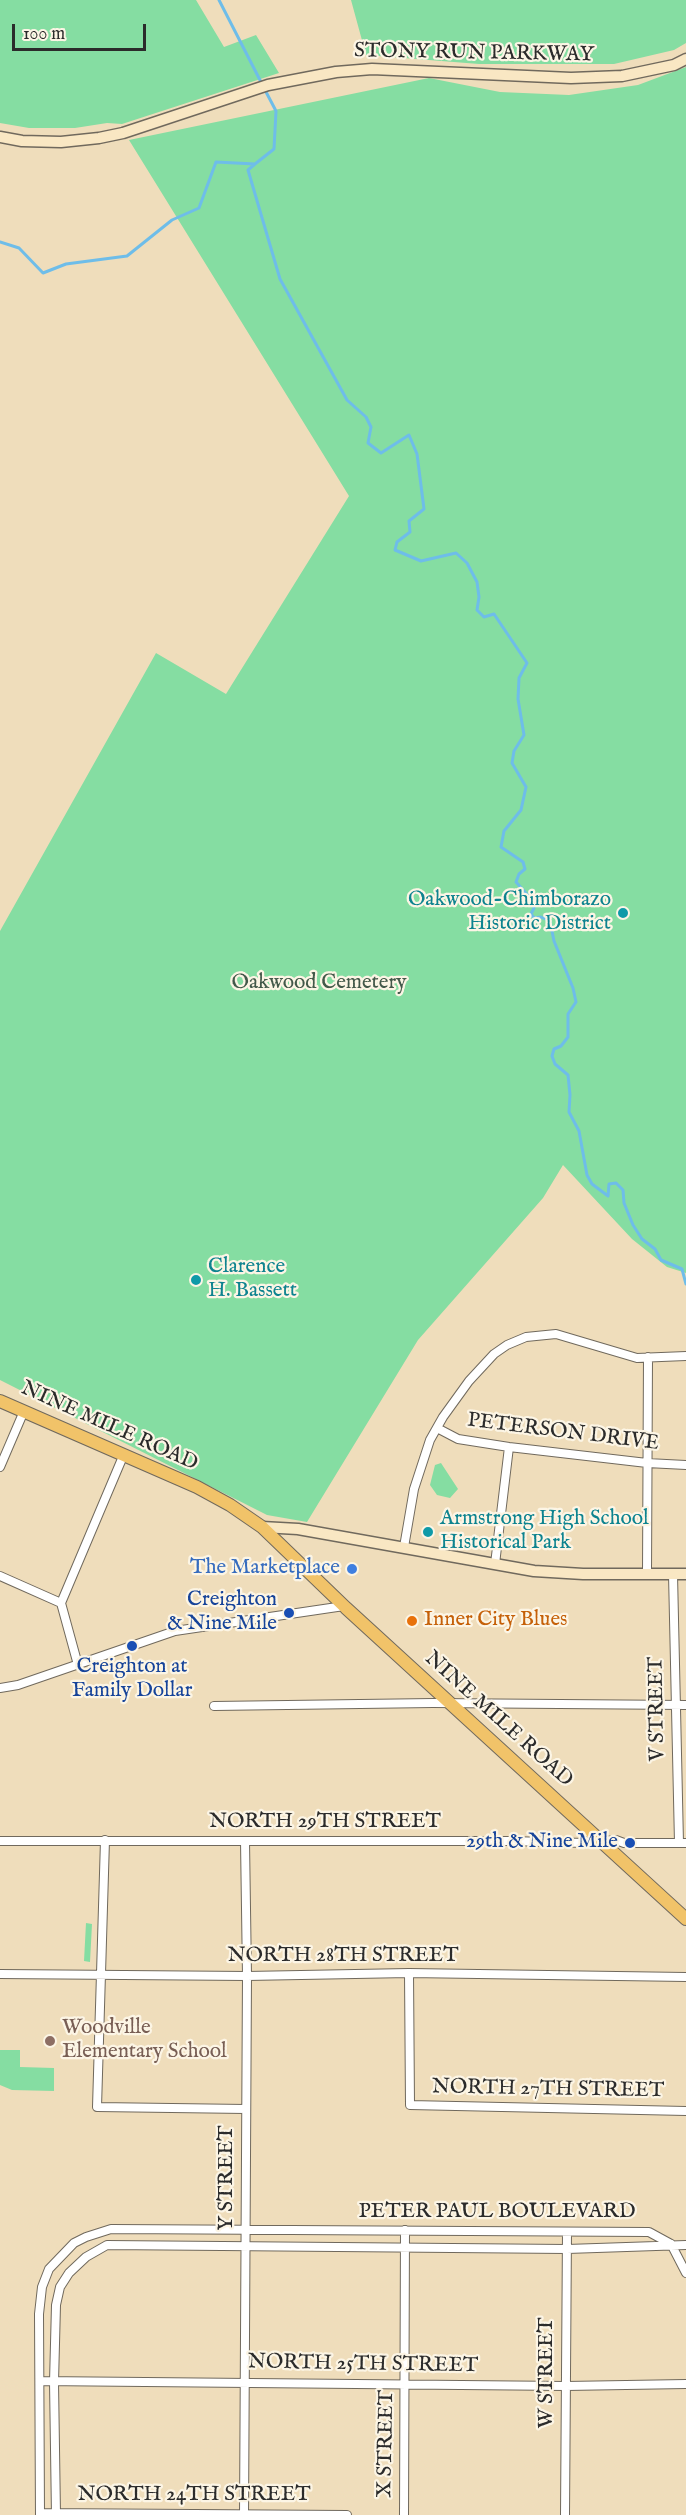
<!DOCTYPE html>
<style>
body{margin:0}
#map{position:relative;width:686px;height:2515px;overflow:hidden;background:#efddbb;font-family:"IM FELL English",serif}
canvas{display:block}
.scale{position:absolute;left:12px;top:24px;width:134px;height:27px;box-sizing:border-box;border:3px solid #2b2b2b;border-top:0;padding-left:8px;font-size:18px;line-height:21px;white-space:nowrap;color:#2b2b2b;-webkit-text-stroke:4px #fcf5e5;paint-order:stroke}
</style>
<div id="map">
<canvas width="686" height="2515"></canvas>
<div class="scale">100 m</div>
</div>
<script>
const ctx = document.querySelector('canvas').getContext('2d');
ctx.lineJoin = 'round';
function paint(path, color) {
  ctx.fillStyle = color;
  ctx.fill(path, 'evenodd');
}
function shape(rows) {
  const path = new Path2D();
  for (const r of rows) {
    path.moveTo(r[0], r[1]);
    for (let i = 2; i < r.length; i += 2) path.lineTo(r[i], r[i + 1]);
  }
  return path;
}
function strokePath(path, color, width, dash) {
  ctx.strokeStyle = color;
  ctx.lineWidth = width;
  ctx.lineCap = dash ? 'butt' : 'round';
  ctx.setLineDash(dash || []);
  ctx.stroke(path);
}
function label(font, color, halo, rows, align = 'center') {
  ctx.font = font + ' "IM FELL English",serif';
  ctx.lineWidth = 4.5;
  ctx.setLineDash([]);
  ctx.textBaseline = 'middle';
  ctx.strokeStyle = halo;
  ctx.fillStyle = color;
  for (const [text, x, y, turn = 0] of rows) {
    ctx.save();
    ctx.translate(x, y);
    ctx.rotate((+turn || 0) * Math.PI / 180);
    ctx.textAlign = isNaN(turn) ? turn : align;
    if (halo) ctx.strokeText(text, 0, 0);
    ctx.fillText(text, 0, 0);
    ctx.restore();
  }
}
paint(shape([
 [0,0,196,0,224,47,256,35,279,73,122,124,107,123,75,128,29,128,0,123],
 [351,0,686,0,686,43,674,50,614,64,479,64,366,55],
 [686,67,686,1273,667,1267,632,1239,563,1165,543,1198,418,1340,307,1522,267,1515,0,1380,0,931,156,653,226,694,349,496,129,140,429,78,500,92,569,95,638,85],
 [441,1463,458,1489,450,1498,437,1495,430,1485,435,1465],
 [86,1923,92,1924,90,1962,84,1961],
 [0,2050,20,2050,20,2067,54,2068,54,2091,12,2090,0,2085]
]), '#85dda2');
strokePath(shape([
 [219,0,262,84],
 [255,164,248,170,280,279,347,400,366,417,371,427,368,443,381,453,409,435,417,454,424,509,409,521,410,532,397,542,395,550,421,561,456,553,467,563,477,582,479,597,477,610,484,617,494,614,527,663,519,678,518,699,524,735,514,751,512,763,526,787,521,810,504,831,501,847,523,862,525,869,519,874,516,882,532,900,534,908,531,914,534,918,541,917,550,921,554,941,573,988,576,1002,568,1014,568,1037,561,1046,554,1049,552,1056,555,1064,568,1075,570,1095,569,1112,579,1131,587,1175,592,1184,608,1196,609,1184,616,1183,623,1190,624,1203,633,1225,642,1239,655,1249,661,1260,682,1269,686,1284],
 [0,242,19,248,43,273,66,264,127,256,172,220,199,208,216,162,255,164,274,149,276,111,265,90]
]), '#6ebde9', 3);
const street = shape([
 [437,1428,458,1439,509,1447,647,1463,686,1465],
 [0,1467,24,1411],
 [404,1547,414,1489,430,1440,443,1417,469,1381,494,1354,507,1345,526,1337,556,1334,637,1358,686,1356],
 [495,1564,509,1447],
 [647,1573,648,1357],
 [673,1574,679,1843],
 [0,1576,61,1603],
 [78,1665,61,1603,124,1454],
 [0,1688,18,1685,175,1631,344,1606],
 [214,1706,433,1703,686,1705],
 [105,1840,97,2107,246,2109],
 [0,1841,510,1841,585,1843,616,1840,624,1843,686,1843],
 [409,1973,410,2105,686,2111],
 [0,1974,247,1976,409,1973,686,1977],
 [671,2244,686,2273],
 [40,2381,566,2386,686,2384],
 [40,2513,347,2515],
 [40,2515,39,2314,42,2287,49,2269,74,2243,86,2237,111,2229,649,2232,671,2244],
 [56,2515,54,2382,56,2305,60,2287,69,2273,86,2257,107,2245,567,2249,686,2245],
 [244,2515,247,1976,245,1841],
 [404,2515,405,2230],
 [565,2515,567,2232]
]);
const secondary = shape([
 [0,137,22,141,61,142,99,138,123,133,268,85,336,72,372,69,571,78,622,76,674,65,686,59],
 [262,1527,298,1529,534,1571,583,1574,686,1574]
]);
const primary = shape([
 [0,1401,197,1487,230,1505,262,1527,346,1608,686,1919]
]);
strokePath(street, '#70695d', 10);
strokePath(secondary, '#70695d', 13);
strokePath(primary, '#70695d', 14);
strokePath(street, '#fff', 8);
strokePath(secondary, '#f9e7c3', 10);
strokePath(primary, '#f1c369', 12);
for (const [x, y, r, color] of [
 [623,913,6,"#0f9aa8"],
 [196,1280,6,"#0f9aa8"],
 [428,1532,6,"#0f9aa8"],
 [352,1569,6,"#3f7fe0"],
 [289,1613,6,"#1a4fb4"],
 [412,1621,6,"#e8710a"],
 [132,1646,6,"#1a4fb4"],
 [630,1843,6,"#1a4fb4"],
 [50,2041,6,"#8d6e63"]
]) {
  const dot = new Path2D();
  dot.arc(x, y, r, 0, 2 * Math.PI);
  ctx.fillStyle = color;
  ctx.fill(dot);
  strokePath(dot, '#fcf5e5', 2);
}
label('21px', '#2b2b2b', '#fcf5e5', [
 ["STONY RUN PARKWAY",474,54,1],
 ["NINE MILE ROAD",109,1427,24],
 ["PETERSON DRIVE",563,1433,7],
 ["V STREET",658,1709,-91],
 ["NINE MILE ROAD",498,1720,42],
 ["NORTH 29TH STREET",325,1823],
 ["NORTH 28TH STREET",343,1957],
 ["NORTH 27TH STREET",548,2090,1],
 ["Y STREET",228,2178,-90],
 ["PETER PAUL BOULEVARD",497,2213],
 ["NORTH 25TH STREET",363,2365,1],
 ["W STREET",548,2373,-90],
 ["X STREET",387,2444,-89],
 ["NORTH 24TH STREET",194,2496]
]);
label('21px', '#0d838f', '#fcf5e5', [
 ["Oakwood-Chimborazo",611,901,"right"],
 ["Historic District",611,925,"right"],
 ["Clarence",208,1268],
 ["H. Bassett",208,1292],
 ["Armstrong High School",440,1520],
 ["Historical Park",440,1544]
], 'left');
label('21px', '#425849', '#fcf5e5', [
 ["Oakwood Cemetery",319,984]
]);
label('21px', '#366cbe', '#fcf5e5', [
 ["The Marketplace",340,1569]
], 'right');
label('21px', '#164399', '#fcf5e5', [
 ["Creighton",277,1601],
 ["& Nine Mile",277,1625],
 ["Creighton at",132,1668,"center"],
 ["Family Dollar",132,1692,"center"],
 ["29th & Nine Mile",618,1843]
], 'right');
label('21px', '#c56008', '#fcf5e5', [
 ["Inner City Blues",424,1621]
], 'left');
label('21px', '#785e54', '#fcf5e5', [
 ["Woodville",62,2029],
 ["Elementary School",62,2053]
], 'left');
</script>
